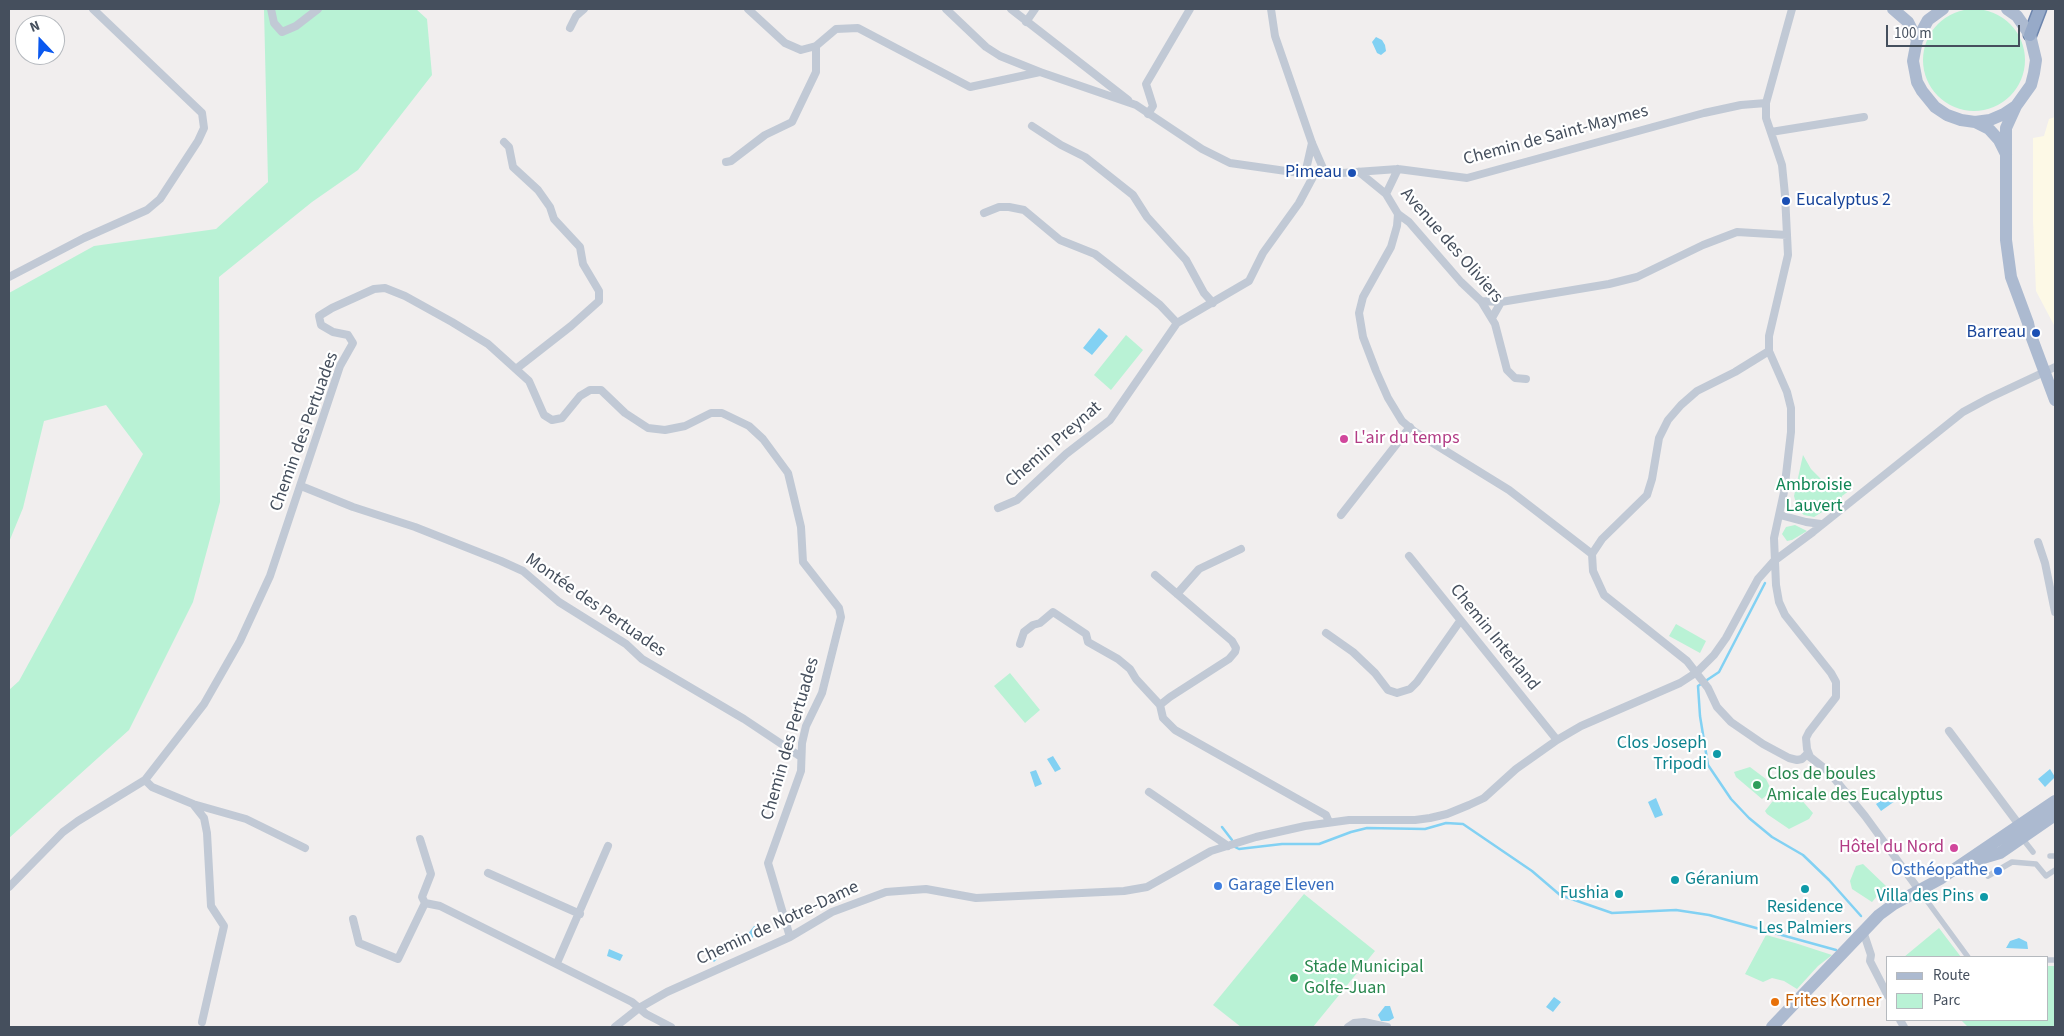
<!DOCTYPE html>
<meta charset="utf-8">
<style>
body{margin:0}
#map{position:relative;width:2064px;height:1036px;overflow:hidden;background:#f1eeee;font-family:"Source Sans 3",sans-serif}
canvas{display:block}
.frame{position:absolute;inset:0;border:10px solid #454f5d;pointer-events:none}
.legend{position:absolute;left:1886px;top:956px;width:162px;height:65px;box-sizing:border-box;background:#fff;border:1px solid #b5b9be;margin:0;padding:6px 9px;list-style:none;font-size:15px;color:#454f5d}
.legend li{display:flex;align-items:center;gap:10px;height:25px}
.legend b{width:25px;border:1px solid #b5b9be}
.north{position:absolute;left:15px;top:15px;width:50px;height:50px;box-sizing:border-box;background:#fff;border:1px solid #b5b9be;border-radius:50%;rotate:339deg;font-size:14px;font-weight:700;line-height:20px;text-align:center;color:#454f5d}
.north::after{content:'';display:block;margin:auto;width:18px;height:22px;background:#0a58ef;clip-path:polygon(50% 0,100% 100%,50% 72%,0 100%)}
.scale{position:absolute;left:1886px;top:25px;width:134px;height:22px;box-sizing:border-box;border:2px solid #454f5d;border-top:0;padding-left:6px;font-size:15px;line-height:18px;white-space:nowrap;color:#454f5d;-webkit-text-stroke:4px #fff;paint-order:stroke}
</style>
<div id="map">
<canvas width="2064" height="1036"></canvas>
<div class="frame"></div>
<ul class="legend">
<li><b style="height:6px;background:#acbad0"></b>Route</li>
<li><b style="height:14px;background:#b9f2d5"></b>Parc</li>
</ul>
<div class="north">N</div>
<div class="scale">100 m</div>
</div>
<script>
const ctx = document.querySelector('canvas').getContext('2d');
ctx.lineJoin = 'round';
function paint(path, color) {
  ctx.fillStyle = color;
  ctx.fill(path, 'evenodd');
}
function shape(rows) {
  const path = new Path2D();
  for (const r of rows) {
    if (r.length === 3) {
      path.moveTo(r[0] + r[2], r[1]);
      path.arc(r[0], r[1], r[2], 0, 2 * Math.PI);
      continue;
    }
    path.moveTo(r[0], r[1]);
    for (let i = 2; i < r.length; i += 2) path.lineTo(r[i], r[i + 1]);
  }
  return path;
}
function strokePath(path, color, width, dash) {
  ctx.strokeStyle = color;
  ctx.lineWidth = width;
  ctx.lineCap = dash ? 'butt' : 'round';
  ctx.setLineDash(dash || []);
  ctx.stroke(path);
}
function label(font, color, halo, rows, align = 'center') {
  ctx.font = font + ' "Source Sans 3",sans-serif';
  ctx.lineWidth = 4.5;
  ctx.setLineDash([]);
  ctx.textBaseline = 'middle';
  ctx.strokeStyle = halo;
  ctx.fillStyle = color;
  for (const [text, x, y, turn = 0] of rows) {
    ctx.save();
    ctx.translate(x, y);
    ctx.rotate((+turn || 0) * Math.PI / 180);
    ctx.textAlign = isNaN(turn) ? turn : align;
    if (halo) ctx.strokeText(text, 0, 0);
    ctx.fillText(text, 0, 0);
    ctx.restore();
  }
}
paint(shape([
 [2055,117,2055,327,2036,291,2033,221,2033,138,2044,136,2049,119]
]), '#fdf9e6');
paint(shape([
 [264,9,416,9,427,19,432,75,358,170,312,202,219,277,220,502,193,602,129,730,9,838,9,690,19,681,143,454,106,405,44,421,23,508,9,542,9,293,94,246,216,229,268,182],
 [1974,60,51],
 [1126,335,1143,350,1111,390,1094,375],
 [1803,455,1811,469,1824,482,1845,489,1853,488,1842,496,1842,500,1814,517,1804,515,1798,510,1794,496],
 [1795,525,1807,531,1792,540,1787,541,1782,534,1786,527],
 [1676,624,1706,641,1700,653,1669,636],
 [1010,673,1040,710,1025,723,994,686],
 [1750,767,1766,779,1772,791,1762,799,1736,777,1734,772],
 [1781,796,1798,796,1813,813,1809,819,1789,829,1767,814,1765,811,1772,802],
 [1863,864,1886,886,1872,902,1852,889,1850,881,1856,866],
 [1304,894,1375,951,1313,1027,1241,1027,1213,1005],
 [1939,928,1961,957,1904,957],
 [1766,935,1795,943,1832,955,1818,966,1797,989,1784,981,1772,978,1763,982,1745,974],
 [2048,966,2055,966,2055,1027,1968,1027,1961,1020,2048,1020]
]), '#b9f2d5');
paint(shape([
 [1376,37,1382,40,1385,45,1386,51,1381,55,1377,53,1372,42],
 [1099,328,1108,336,1092,355,1083,348],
 [1053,756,1061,769,1055,772,1047,759],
 [2050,769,2055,777,2045,787,2038,779],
 [1036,770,1042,784,1035,787,1030,772],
 [1890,794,1895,801,1881,811,1876,804],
 [1656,798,1663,815,1655,818,1648,802],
 [754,926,760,928,758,933,752,938,747,938,747,935],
 [2019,938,2027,942,2028,949,2006,948,2010,941],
 [721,945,726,951,714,962,708,956],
 [609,949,623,955,620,961,607,956],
 [1554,997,1561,1002,1553,1012,1546,1007],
 [1385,1006,1390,1006,1394,1018,1389,1021,1381,1021,1378,1015]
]), '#82d1f3');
strokePath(shape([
 [1765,583,1719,672,1698,686,1700,716,1708,765,1731,799,1749,818,1772,837,1803,855,1829,880,1861,916],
 [1222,827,1232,840],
 [1235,847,1239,849,1282,844,1319,844,1351,832,1367,828,1425,829,1446,823,1463,824,1532,871,1560,895,1612,913,1676,910,1709,915,1836,950]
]), '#82d1f3', 2.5);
const trunk = shape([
 [2030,35,2040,9]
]);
strokePath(trunk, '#6d85ad', 15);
strokePath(shape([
 [2022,838,2033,852],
 [2050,856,2055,856],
 [1988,876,2012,862,2036,864,2046,876,2055,870],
 [1919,890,1968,957],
 [2048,960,2055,960]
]), '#c1c9d5', 5.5);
strokePath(shape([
 [271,9,274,23,282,32,296,26,318,9],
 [748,9,785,43,801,50,816,46,836,29,858,28,970,87,1040,72],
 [946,9,986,47,1000,56,1040,72,1136,105,1202,149,1230,163,1314,175,1398,169,1467,178,1704,113,1741,105,1766,103],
 [1011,9,1128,100],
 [1271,9,1275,36,1312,143,1326,175],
 [1792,9,1766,103,1766,118,1782,165,1785,195,1788,255,1769,336,1769,351,1787,392,1791,408,1791,432,1784,492,1774,538,1776,585,1779,602,1785,615,1831,673,1836,682,1836,697,1809,732,1806,738,1807,749,1810,757,1829,772,1865,816,1919,890],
 [1026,22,1035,9],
 [570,28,576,16,584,9],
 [1148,114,1153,106,1146,84,1190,9],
 [1032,126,1061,145,1085,157,1133,195,1147,217,1186,260,1204,293,1213,303],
 [1771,132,1864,117],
 [504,142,509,147,513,167,538,190,550,207,554,219,580,247,583,264,599,291,599,301,571,326,516,369],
 [726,162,731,161,765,135,792,122,816,72,816,46],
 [1359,172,1386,194,1398,214,1409,222,1461,282,1481,301,1495,324,1507,370,1515,378,1526,379],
 [1305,174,1312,143],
 [1386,194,1398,169],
 [984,213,999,207,1009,207,1024,210,1060,240,1095,254,1160,305,1177,323],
 [1398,214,1397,226,1391,247,1363,297,1359,313,1363,337,1376,371,1388,398,1402,421,1415,432,1509,490,1592,554,1593,571,1604,595,1687,661,1708,688,1717,707,1731,722,1763,744,1789,758,1797,760,1802,759,1808,753],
 [9,277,84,238,147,210,160,199,198,141,204,128,202,113,93,9],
 [1481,301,1501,302,1609,284,1637,277,1703,245,1737,232,1787,235],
 [1492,318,1501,302],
 [301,486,353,507,415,527,501,561,523,571,559,602,626,644,642,659,744,719,801,757],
 [998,508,1017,500,1066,454,1110,420,1177,323,1249,281,1263,253,1299,203,1314,175],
 [1341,515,1410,427],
 [1780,515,1806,522,1821,524],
 [2038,542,2045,563,2055,612],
 [1592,554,1602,539,1647,495,1652,479,1659,438,1668,420,1681,405,1697,391,1735,372,1769,351],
 [1409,556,1557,740],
 [1155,575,1232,641,1236,648,1235,652,1229,659,1170,697,1160,705],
 [1177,594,1199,569,1241,549],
 [1326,633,1353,652,1375,673,1388,690,1397,693,1410,689,1417,682,1460,621],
 [1020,644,1024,632,1033,625,1040,623,1053,612,1086,634,1088,642,1118,659,1130,669,1136,679,1160,705,1163,718,1175,730,1326,815,1329,822],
 [1949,731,2020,826],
 [145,780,152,787,193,804,246,819,305,848],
 [1149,792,1228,846],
 [193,804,204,818,207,833,211,906,224,926,202,1022],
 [420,839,431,874,422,897,425,903],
 [488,873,580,914],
 [9,887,63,832,78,821,145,780,204,704,240,641,270,576,340,366,353,343,348,335,333,332,321,325,319,316,332,308,374,289,385,288,405,296,452,322,488,344,529,381,544,415,552,420,562,418,580,396,590,390,601,390,625,413,648,428,665,430,685,426,711,413,722,413,749,426,763,439,788,473,801,527,803,562,839,608,841,617,822,693,806,726,802,743,801,771,768,863,790,937],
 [353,919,359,943,398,959,425,903,440,906,632,1002,646,1014,671,1027],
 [1863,931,1871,955,1870,961,1888,996],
 [557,963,608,846],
 [1900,1020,1904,1027],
 [615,1027,639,1008,667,992,790,937,832,912,886,892,926,889,976,898,1124,891,1147,887,1211,851,1256,837,1305,826,1349,820,1415,820,1430,818,1447,814,1469,805,1484,798,1516,769,1557,740,1581,726,1680,683,1697,672,1714,655,1726,638,1758,579,1774,561,1813,532,1963,412,1989,398,2055,367],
 [1348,1027,1354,1023,1364,1022,1387,1027]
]), '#c1c9d5', 8);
strokePath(shape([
 [1893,9,1908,22,1917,40],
 [1943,9,1928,20,1917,40,1913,61,1917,82,1922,91,1935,107,1947,115,1961,120,1975,122,1990,120,2004,114,2016,106,2031,85,2034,73,2036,60,2030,35,2017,16,2007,9],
 [2016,106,2006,128,2006,240,2011,277,2028,323,2030,333,2055,400],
 [1975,122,1989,129,1999,140,2006,154],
 [1973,861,2000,853,2055,815],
 [1772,1027,1879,915,1894,904,1940,879,2055,801]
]), '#acbad0', 12);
strokePath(trunk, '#97aac8', 12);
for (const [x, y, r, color] of [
 [1352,173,5,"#1a4fb4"],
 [1786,201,5,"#1a4fb4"],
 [2036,333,5,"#1a4fb4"],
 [1344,439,5,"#d1479c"],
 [1717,754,5,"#0f9aa8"],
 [1757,785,5,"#2e9e5b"],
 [1954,848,5,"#d1479c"],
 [1998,871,5,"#3f7fe0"],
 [1675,880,5,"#0f9aa8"],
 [1218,886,5,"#3f7fe0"],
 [1805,889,5,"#0f9aa8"],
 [1619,894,5,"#0f9aa8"],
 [1984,897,5,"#0f9aa8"],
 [1294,978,5,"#2e9e5b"],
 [1775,1002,5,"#e8710a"]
]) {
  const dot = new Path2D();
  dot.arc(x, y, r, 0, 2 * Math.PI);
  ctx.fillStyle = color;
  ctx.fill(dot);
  strokePath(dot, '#fff', 2);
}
label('18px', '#454f5d', '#fff', [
 ["Chemin de Saint-Maymes",1556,136,-15],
 ["Avenue des Oliviers",1451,246,49],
 ["Chemin des Pertuades",305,432,-70],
 ["Chemin Preynat",1054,445,-41],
 ["Montée des Pertuades",595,606,35],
 ["Chemin Interland",1494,638,51],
 ["Chemin des Pertuades",791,739,-74],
 ["Chemin de Notre-Dame",778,924,-25]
]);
label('18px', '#164399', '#fff', [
 ["Pimeau",1342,173],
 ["Eucalyptus 2",1796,201,"left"],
 ["Barreau",2026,333]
], 'right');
label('18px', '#b23c85', '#fff', [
 ["L'air du temps",1354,439],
 ["Hôtel du Nord",1944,848,"right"]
], 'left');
label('18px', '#0f8555', '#fff', [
 ["Ambroisie",1814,486],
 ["Lauvert",1814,507]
]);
label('18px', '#0d838f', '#fff', [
 ["Clos Joseph",1707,744],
 ["Tripodi",1707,765],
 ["Géranium",1685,880,"left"],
 ["Fushia",1609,894],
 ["Villa des Pins",1974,897],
 ["Residence",1805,908,"center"],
 ["Les Palmiers",1805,929,"center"]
], 'right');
label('18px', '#27864d', '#fff', [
 ["Clos de boules",1767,775],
 ["Amicale des Eucalyptus",1767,796],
 ["Stade Municipal",1304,968],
 ["Golfe-Juan",1304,989]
], 'left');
label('18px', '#366cbe', '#fff', [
 ["Osthéopathe",1988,871],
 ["Garage Eleven",1228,886,"left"]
], 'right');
label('18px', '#c56008', '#fff', [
 ["Frites Korner",1785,1002]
], 'left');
</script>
